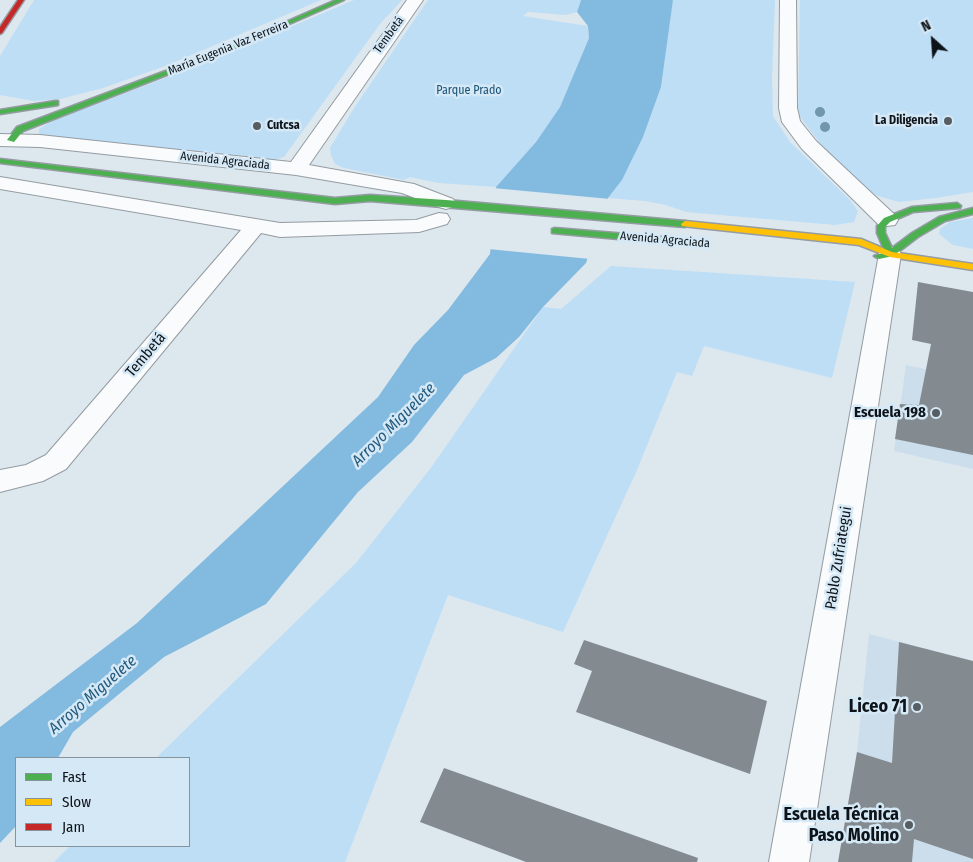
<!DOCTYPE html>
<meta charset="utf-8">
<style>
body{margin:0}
#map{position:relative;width:973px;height:862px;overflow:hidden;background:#dde7ee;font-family:"Fira Sans Condensed",sans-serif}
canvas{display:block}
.legend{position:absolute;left:15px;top:757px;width:175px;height:90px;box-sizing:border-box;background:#d5e8f6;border:1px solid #85939d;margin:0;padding:6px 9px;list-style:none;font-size:15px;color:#0d1318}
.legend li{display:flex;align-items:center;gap:10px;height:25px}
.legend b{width:25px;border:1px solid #85939d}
.north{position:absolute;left:908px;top:15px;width:50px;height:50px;-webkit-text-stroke:4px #d5e8f6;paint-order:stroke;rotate:334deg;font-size:14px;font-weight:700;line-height:20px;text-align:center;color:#0d1318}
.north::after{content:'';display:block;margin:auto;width:18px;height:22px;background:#0d1318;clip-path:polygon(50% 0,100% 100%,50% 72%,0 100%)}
</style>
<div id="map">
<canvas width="973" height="862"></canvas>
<ul class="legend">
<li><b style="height:6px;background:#4caf50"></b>Fast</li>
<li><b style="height:6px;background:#ffc107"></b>Slow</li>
<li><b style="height:6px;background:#c62828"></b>Jam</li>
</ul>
<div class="north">N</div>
</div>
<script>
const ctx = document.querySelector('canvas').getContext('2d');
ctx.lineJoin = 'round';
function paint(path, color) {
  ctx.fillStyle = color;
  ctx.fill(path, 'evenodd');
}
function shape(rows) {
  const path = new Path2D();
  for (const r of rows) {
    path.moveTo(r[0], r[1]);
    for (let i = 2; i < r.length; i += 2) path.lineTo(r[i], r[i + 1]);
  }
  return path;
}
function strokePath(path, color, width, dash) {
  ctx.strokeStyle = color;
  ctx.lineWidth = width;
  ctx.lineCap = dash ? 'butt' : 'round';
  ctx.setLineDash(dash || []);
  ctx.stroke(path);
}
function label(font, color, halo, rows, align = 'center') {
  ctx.font = font + ' "Fira Sans Condensed",sans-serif';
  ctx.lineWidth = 5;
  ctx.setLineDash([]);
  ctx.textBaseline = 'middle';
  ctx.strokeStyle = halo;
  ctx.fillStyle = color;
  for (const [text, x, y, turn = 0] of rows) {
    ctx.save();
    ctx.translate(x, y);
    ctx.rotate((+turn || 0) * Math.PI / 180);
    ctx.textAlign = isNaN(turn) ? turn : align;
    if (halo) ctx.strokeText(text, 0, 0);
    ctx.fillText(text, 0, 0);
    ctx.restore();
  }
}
paint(shape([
 [906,365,973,379,973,469,894,451],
 [869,634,973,661,973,862,838,862,857,752]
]), '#ccdeec');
paint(shape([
 [34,0,321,0,168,65,103,88,60,99,34,101,0,95,0,56],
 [354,0,402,0,380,24,284,157,273,160,258,159,44,137,39,133,39,129,54,120,210,61],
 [428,0,581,0,577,12,566,15,528,12,523,16,588,26,589,38,560,107,536,142,496,187,439,183,410,177,404,180,344,168,335,164,331,155,330,148,354,108],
 [673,0,775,0,772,78,773,116,790,142,850,200,858,211,854,222,835,225,686,212,666,205,645,201,608,198,622,180,643,137,661,87],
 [800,0,973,0,973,192,936,198,899,202,878,196,864,188,821,145,798,114],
 [973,218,973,249,953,245,939,234,940,229,950,222],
 [611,266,855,282,832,378,704,346,692,376,677,372,637,470,563,632,448,595,345,862,54,862,70,846,189,846,189,758,156,758,356,563,430,469,543,307,561,309]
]), '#bedef6');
paint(shape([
 [581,0,673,0,661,87,643,137,622,180,608,198,586,263,543,307,519,337,496,358,464,375,412,442,358,492,266,604,164,657,73,732,58,758,16,758,16,826,0,843,0,727,137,623,378,397,414,345,448,310,490,254,496,187,536,142,560,107,589,38,588,26,577,12]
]), '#83badf');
paint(shape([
 [493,188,610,199,590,259,488,249]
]), '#dde7ee');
paint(shape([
 [918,282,973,292,973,455,895,439,900,404,919,405,931,344,912,340],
 [584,640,767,701,750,774,576,712,592,671,574,664],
 [899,642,973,661,973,859,914,839,912,862,838,862,857,752,892,763],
 [444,768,698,858,697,862,526,862,420,822]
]), '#838b90');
const street = shape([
 [407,0,423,0,309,165,414,184,453,199,456,203,453,207,446,209,439,207,402,193,296,175,40,147,0,146,0,134,40,135,291,162,407,0],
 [780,0,796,0,797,108,800,121,816,141,895,215,898,220,895,225,887,226,879,225,802,149,782,122,779,108,780,0],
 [0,177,280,223,416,220,439,213,447,214,450,219,447,224,419,232,280,237,261,233,66,469,43,481,0,492,0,470,26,465,46,455,241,230,0,189,0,177],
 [890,247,898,249,901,254,809,862,769,862,879,254,882,249,890,247]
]);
const fast = shape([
 [336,0,344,0,228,51,23,131,14,142,7,140,17,127,224,49,336,0],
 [55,101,58,101,58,105,0,114,0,110,55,101],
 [0,159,335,198,370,195,446,200,685,221,689,224,685,227,370,201,335,204,0,163,0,159],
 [957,203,961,206,960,208,913,212,890,222,885,227,885,233,892,248,912,233,939,217,973,208,973,214,945,221,918,237,893,256,879,259,874,256,885,252,877,233,877,226,884,218,912,207,957,203],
 [555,228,674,238,678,241,674,244,552,233,552,229,555,228]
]);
const slow = shape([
 [685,221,861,239,892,252,973,264,973,270,890,257,859,245,682,226,681,224,685,221]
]);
const jam = shape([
 [18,0,24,0,2,33,0,34,0,27,18,0]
]);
strokePath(street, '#949ca2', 2);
strokePath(fast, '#949ca2', 3);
strokePath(slow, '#949ca2', 3);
strokePath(jam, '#949ca2', 3);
paint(street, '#fafbfc');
paint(fast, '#4caf50');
paint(slow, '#ffc107');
paint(jam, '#c62828');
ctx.fillStyle = '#7296ac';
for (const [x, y] of [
 [820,112],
 [825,127]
]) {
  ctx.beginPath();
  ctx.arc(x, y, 5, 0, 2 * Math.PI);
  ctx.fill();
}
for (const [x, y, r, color] of [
 [948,121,5,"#565d63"],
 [257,126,5,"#565d63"],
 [936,413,5,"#565d63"],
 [917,707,5,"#565d63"],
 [909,825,5,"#565d63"]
]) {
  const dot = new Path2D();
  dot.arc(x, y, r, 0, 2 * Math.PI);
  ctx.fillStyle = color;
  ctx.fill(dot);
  strokePath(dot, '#d5e8f6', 2);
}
label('12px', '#0d1318', '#d5e8f6', [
 ["Tembetá",389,35,-54],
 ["María Eugenia Vaz Ferreira",228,48,-22],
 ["Avenida Agraciada",225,161,6],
 ["Avenida Agraciada",665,240,5]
]);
label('12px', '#1b5376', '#d5e8f6', [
 ["Parque Prado",469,91]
]);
label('bold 12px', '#0d1318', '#d5e8f6', [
 ["La Diligencia",938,121],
 ["Cutcsa",267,126,"left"]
], 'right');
label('15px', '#0d1318', '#d5e8f6', [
 ["Tembetá",146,355,-50],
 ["Pablo Zufriategui",839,558,-81]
]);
label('bold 15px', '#0d1318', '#d5e8f6', [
 ["Escuela 198",926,413]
], 'right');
label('italic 16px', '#235a7d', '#d5e8f6', [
 ["Arroyo Miguelete",394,425,-45],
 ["Arroyo Miguelete",93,695,-41]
]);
label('bold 18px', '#0d1318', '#d5e8f6', [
 ["Liceo 71",907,707],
 ["Escuela Técnica",899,815],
 ["Paso Molino",899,836]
], 'right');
</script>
